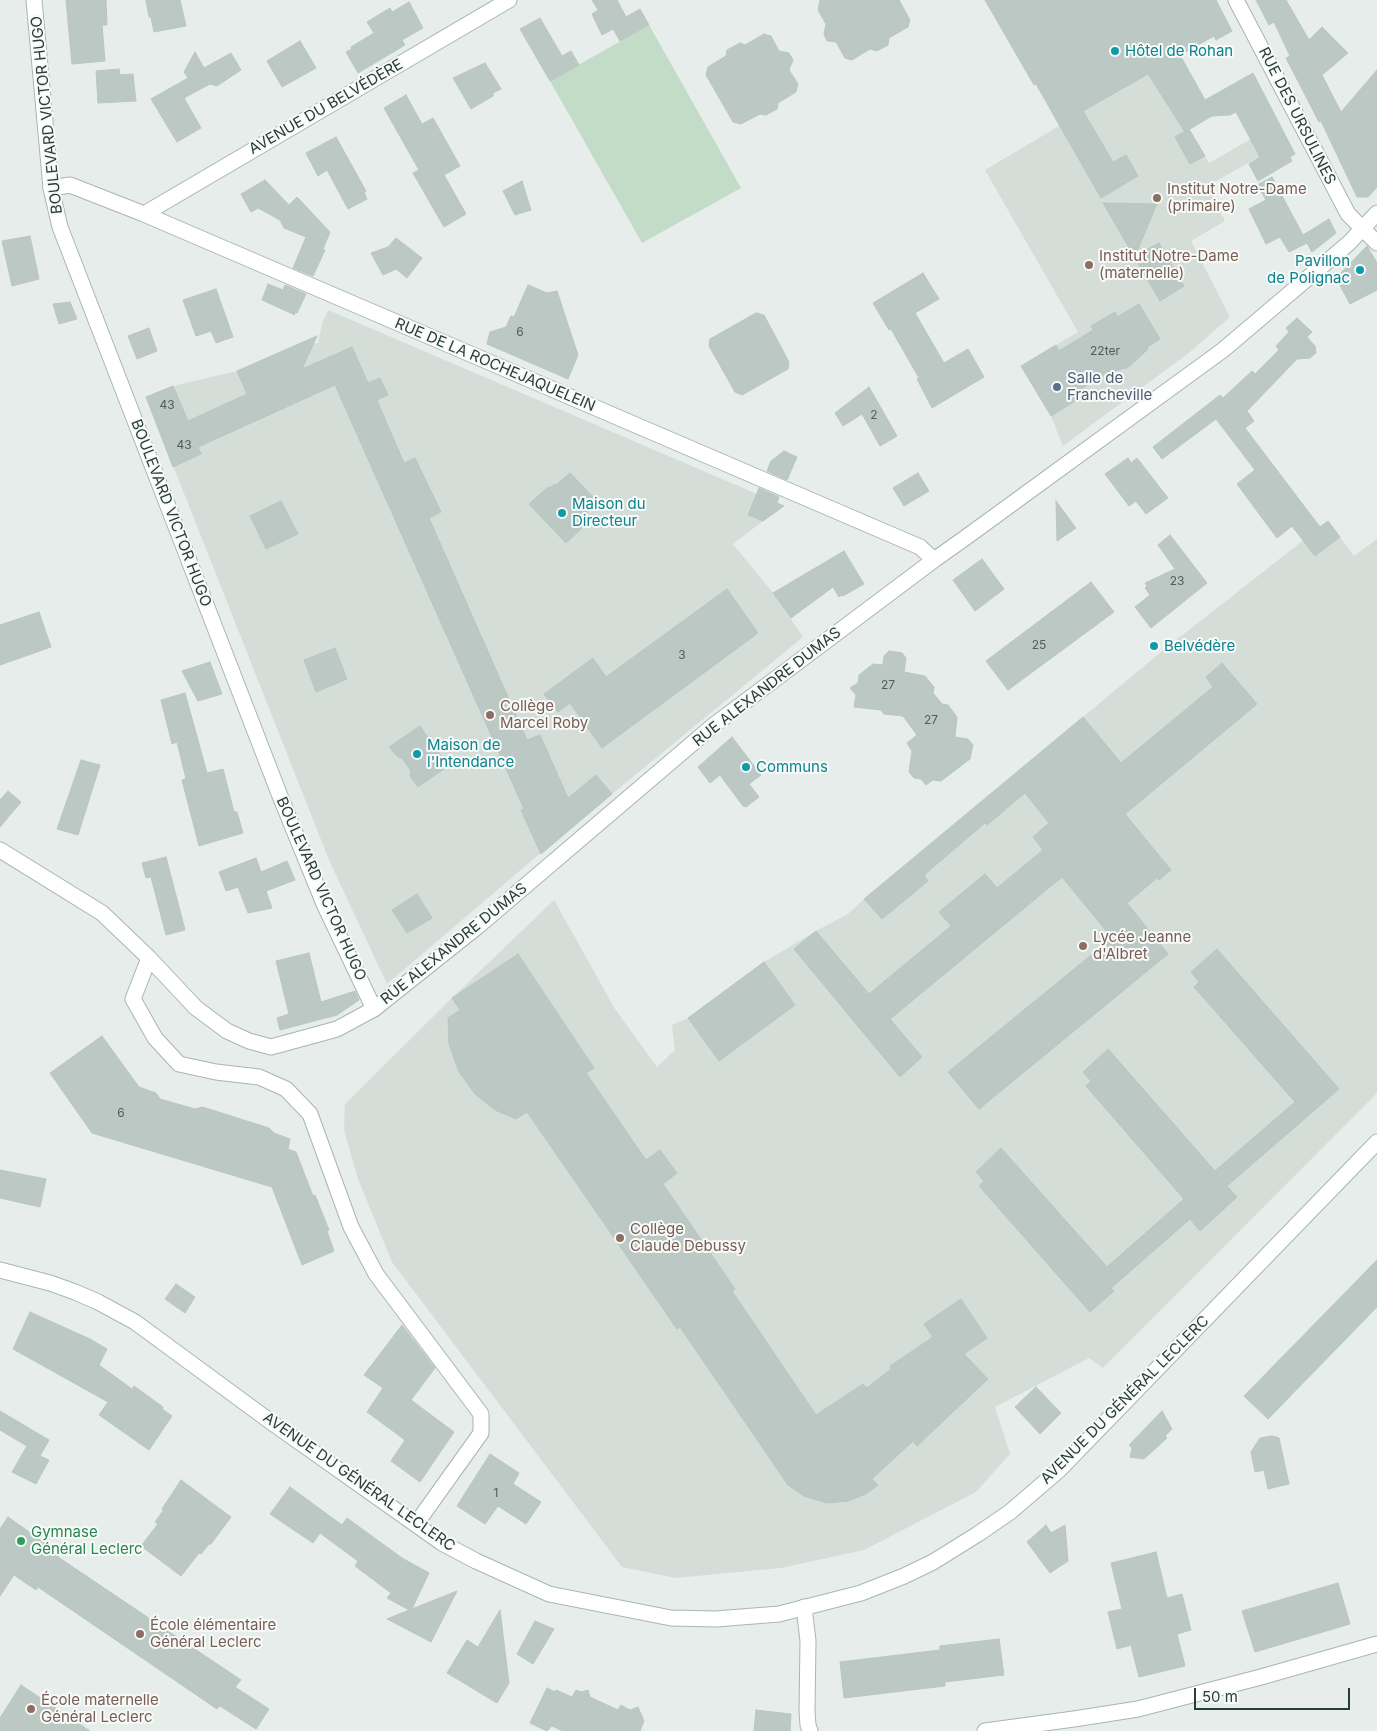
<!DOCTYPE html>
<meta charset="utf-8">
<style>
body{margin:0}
#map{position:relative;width:1377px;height:1731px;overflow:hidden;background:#e6edea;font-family:Inter,sans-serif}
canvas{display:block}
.scale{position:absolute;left:1194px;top:1688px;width:156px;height:22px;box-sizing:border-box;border:2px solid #273e37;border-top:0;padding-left:6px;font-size:15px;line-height:18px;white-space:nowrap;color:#273e37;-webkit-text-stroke:4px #f7faf8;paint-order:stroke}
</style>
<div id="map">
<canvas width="1377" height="1731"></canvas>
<div class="scale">50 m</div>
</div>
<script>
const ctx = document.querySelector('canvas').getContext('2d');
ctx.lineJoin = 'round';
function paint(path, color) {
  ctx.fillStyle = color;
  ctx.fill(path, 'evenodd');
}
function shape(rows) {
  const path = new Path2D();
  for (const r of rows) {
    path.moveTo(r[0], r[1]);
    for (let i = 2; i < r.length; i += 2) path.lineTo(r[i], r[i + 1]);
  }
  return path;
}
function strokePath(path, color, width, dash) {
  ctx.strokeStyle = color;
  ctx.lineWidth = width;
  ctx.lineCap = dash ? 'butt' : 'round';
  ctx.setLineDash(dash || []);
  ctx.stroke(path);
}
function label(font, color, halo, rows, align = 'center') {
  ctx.font = font + ' Inter,sans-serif';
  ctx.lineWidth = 4;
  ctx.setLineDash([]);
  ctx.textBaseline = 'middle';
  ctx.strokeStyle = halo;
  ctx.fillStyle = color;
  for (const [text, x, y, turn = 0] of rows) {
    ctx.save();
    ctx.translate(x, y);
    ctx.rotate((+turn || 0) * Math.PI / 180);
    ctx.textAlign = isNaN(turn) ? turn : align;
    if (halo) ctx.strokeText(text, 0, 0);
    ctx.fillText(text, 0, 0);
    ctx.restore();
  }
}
paint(shape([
 [1156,41,1189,129,1209,163,1279,123,1288,141,1207,186,1225,221,1191,241,1230,317,1190,352,1063,446,1051,416,1021,366,1078,332,985,170,1059,126,1046,102],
 [328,310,757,494,748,515,763,521,733,544,773,593,803,637,550,845,387,984,329,860,146,397,173,386,237,371,307,340,318,344,322,324],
 [1328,521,1354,556,1377,539,1377,1093,1103,1368,1089,1358,995,1407,1010,1454,976,1492,864,1550,781,1568,676,1578,622,1567,392,1262,358,1179,344,1130,345,1104,452,998,554,900,615,1009,657,1067,675,1050,672,1025,688,1018,764,962,816,931,848,914,864,899,1166,648]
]), '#d5ddd9');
paint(shape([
 [649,25,741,188,642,243,550,81]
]), '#c2dcc8');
const building = shape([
 [66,0,106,0,107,25,102,25,105,61,72,64,66,0],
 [146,0,180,0,186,26,154,32,151,17,149,17,146,0],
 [592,0,617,0,626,17,640,9,649,25,620,41,613,29,602,35,592,14,598,10,592,0],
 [820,0,899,0,910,20,908,27,889,38,888,45,877,51,870,49,852,60,845,58,836,42,827,41,824,34,826,24,818,10,820,0],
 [985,0,1216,0,1232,31,1216,40,1214,36,1180,55,1205,100,1253,73,1295,154,1290,157,1292,161,1258,181,1249,164,1260,157,1236,112,1230,115,1212,116,1185,132,1148,74,1083,111,1113,162,1126,155,1138,176,1101,198,1036,84,1034,85,985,0],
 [1256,0,1286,0,1309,40,1322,27,1348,53,1322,75,1341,112,1377,70,1377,187,1368,197,1357,197,1321,121,1319,122,1286,58,1290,56,1274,22,1269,25,1256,0],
 [409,2,423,28,402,40,405,45,358,73,346,52,352,49,351,47,374,33,367,22,390,8,392,12,409,2],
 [540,18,562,56,571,51,579,65,550,81,520,29,540,18],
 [764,34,771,36,779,51,789,53,793,60,789,70,798,84,796,92,778,103,777,109,766,115,760,114,741,124,733,122,706,75,708,67,726,56,727,50,740,43,745,45,764,34],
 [300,41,316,68,282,87,267,61,300,41],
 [195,52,204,68,231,53,241,70,217,86,210,84,184,98,201,128,177,142,151,99,188,78,184,72,195,52],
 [485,63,501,89,493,93,493,96,471,109,453,78,485,63],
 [119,69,120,75,133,74,136,101,98,103,96,71,119,69],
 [406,95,422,124,433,118,460,166,444,175,466,214,444,227,413,173,419,170,384,108,406,95],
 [1189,129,1205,156,1190,164,1175,137,1189,129],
 [336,137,366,191,364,192,367,199,348,209,327,170,318,176,306,153,336,137],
 [1272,177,1303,235,1329,219,1336,233,1312,252,1307,243,1289,252,1280,237,1266,244,1249,209,1266,200,1257,185,1272,177],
 [265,180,289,205,297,197,330,232,323,249,325,250,313,276,293,268,306,237,284,228,280,220,258,208,251,212,241,194,265,180],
 [522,181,531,210,515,215,503,191,522,181],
 [1103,203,1157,204,1135,256,1159,243,1184,286,1160,301,1103,203],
 [30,236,39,279,12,286,2,241,30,236],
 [396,238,422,258,407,278,396,269,383,275,371,253,388,247,396,238],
 [1367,246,1377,263,1377,290,1350,304,1336,278,1367,246],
 [923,273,939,299,915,313,944,363,968,349,984,377,932,408,917,379,919,378,891,329,889,330,873,303,923,273],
 [268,284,283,290,285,285,306,294,297,313,294,312,295,315,262,300,268,284],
 [528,285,547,293,557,291,578,355,568,379,487,344,490,332,506,327,511,316,514,317,528,285],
 [216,289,233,337,216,343,211,331,196,336,183,300,216,289],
 [70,302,77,319,59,324,53,304,70,302],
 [1139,304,1160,339,1147,347,1148,349,1131,365,1125,369,1124,368,1101,376,1081,389,1085,395,1051,416,1021,366,1056,345,1059,351,1093,330,1091,326,1115,312,1117,317,1139,304],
 [756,313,764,315,789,362,788,369,742,395,735,392,709,346,710,339,756,313],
 [1297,318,1312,332,1307,337,1315,346,1316,353,1310,358,1297,359,1247,411,1254,421,1245,428,1320,527,1328,521,1340,537,1315,556,1292,526,1277,538,1237,484,1255,470,1216,419,1162,459,1153,447,1220,395,1223,398,1252,371,1255,374,1279,350,1276,346,1289,332,1286,328,1297,318],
 [149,328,157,351,137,359,128,336,149,328],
 [317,336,302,369,352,347,368,383,380,378,388,395,377,400,404,463,415,458,441,512,429,518,527,740,540,735,568,798,596,775,612,794,541,854,521,810,524,809,335,385,198,447,201,454,173,467,146,397,173,386,188,421,247,394,237,371,317,336],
 [869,387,897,436,880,446,862,414,843,426,835,413,869,387],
 [784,451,797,457,787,480,767,471,771,461,784,451],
 [1128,458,1131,463,1137,458,1168,498,1146,514,1136,501,1129,506,1105,474,1128,458],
 [570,473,598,502,578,522,582,528,566,543,529,504,548,487,549,488,555,484,556,485,570,473],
 [918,473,929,491,904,506,893,488,918,473],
 [759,488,779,497,777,503,784,506,763,521,748,515,759,488],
 [281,501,298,534,266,549,250,516,281,501],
 [1056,501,1076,528,1057,541,1056,501],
 [1170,535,1207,583,1151,628,1135,607,1150,595,1145,588,1147,586,1145,583,1175,569,1158,545,1170,535],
 [844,551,864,584,843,596,842,595,839,597,833,587,791,618,773,593,844,551],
 [982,559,1004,589,975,611,953,580,982,559],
 [1091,582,1114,612,1008,690,986,661,1091,582],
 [727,589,758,633,602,748,570,703,558,712,544,694,593,658,606,677,727,589],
 [39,612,51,647,0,665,0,625,39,612],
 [335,648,347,679,316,692,304,660,335,648],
 [889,651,902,653,906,658,904,672,925,676,934,687,933,693,942,704,948,705,957,717,955,737,968,739,973,745,970,759,941,781,933,780,926,785,921,779,914,778,909,772,912,751,907,743,917,735,903,716,884,714,881,710,854,707,856,695,850,688,858,683,859,675,873,664,883,665,884,656,889,651],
 [210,662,222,694,198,701,182,671,210,662],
 [1222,663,1257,704,1125,814,1171,870,1159,880,1157,878,1127,903,1168,954,979,1109,948,1072,1112,938,1062,877,890,1019,922,1057,900,1077,794,949,816,931,869,994,951,926,939,912,985,874,997,888,1043,850,1033,837,1049,823,1025,793,987,825,985,823,924,875,928,881,882,919,864,899,1083,717,1121,763,1213,687,1206,677,1222,663],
 [185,693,207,773,223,769,234,812,237,812,243,833,199,846,182,780,186,779,177,742,172,744,161,700,185,693],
 [420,726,448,766,418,787,410,776,411,771,402,758,398,757,389,747,420,726],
 [732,737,761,775,749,784,759,797,746,807,743,806,720,775,710,783,698,767,732,737],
 [81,760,100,765,78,835,57,829,81,760],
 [8,791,21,802,0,827,0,800,8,791],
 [166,857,185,930,166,935,151,877,146,878,142,863,166,857],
 [256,858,261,872,287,861,295,880,266,891,272,908,248,913,238,887,226,891,219,872,256,858],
 [417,894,432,918,407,933,392,910,417,894],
 [1217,949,1339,1089,1227,1186,1237,1197,1200,1231,1190,1219,1111,1288,1114,1291,1090,1312,979,1186,984,1181,976,1172,1001,1148,1107,1267,1184,1199,1086,1086,1091,1081,1083,1072,1108,1049,1215,1171,1295,1102,1194,987,1199,982,1191,972,1217,949],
 [309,953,321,1002,355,991,359,1000,337,1015,280,1030,277,1018,289,1014,276,961,309,953],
 [518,954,594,1068,586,1073,646,1160,660,1150,677,1173,663,1184,735,1289,732,1291,816,1415,863,1384,867,1388,891,1369,890,1366,933,1337,924,1324,961,1299,987,1338,964,1354,988,1379,917,1446,913,1441,872,1479,878,1485,866,1494,848,1501,827,1503,804,1496,788,1485,680,1327,677,1329,527,1112,516,1119,495,1110,475,1094,459,1072,449,1044,448,1018,460,1010,452,998,518,954],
 [764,962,795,1005,719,1061,688,1018,764,962],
 [102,1036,139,1087,156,1093,160,1099,195,1109,202,1107,209,1109,269,1128,274,1133,290,1139,288,1149,296,1152,313,1196,315,1195,329,1230,327,1231,334,1251,302,1265,272,1187,92,1133,50,1073,102,1036],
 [0,1170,46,1179,40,1207,0,1198,0,1170],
 [1377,1260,1377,1307,1268,1419,1244,1396,1377,1260],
 [176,1284,195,1297,185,1313,165,1299,176,1284],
 [30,1312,90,1339,107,1349,99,1365,132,1389,134,1386,163,1407,162,1409,172,1416,149,1450,99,1415,108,1402,13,1349,30,1312],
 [402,1325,435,1368,411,1400,454,1432,420,1482,391,1461,405,1440,367,1412,383,1388,364,1375,402,1325],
 [1036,1387,1061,1413,1040,1434,1015,1407,1036,1387],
 [0,1411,49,1440,40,1456,49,1460,36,1484,12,1472,27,1446,0,1430,0,1411],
 [1162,1411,1172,1429,1165,1436,1167,1438,1144,1459,1130,1457,1132,1448,1129,1445,1162,1411],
 [1272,1436,1279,1438,1289,1484,1268,1489,1264,1470,1255,1472,1251,1452,1260,1438,1272,1436],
 [490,1454,519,1473,513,1484,541,1502,526,1524,498,1506,485,1524,457,1506,490,1454],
 [181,1480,231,1517,211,1544,209,1544,201,1554,199,1553,181,1576,141,1546,158,1524,155,1522,163,1511,162,1509,181,1480],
 [290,1487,342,1525,347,1518,402,1558,429,1573,412,1609,457,1591,431,1642,387,1619,409,1610,387,1598,391,1593,355,1566,358,1561,320,1533,313,1543,270,1514,290,1487],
 [8,1517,60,1554,58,1557,241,1680,235,1687,269,1709,256,1729,220,1706,217,1709,38,1587,36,1590,14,1575,0,1596,0,1529,8,1517],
 [1046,1525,1051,1533,1065,1525,1068,1561,1050,1573,1027,1542,1046,1525],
 [1156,1552,1167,1598,1182,1594,1191,1630,1177,1634,1185,1666,1139,1677,1131,1645,1117,1649,1108,1612,1122,1609,1111,1563,1156,1552],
 [1338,1583,1350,1624,1255,1652,1242,1611,1338,1583],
 [500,1610,509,1683,497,1703,447,1673,467,1640,478,1647,500,1610],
 [535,1621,554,1629,533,1664,517,1654,535,1621],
 [999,1639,1004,1675,945,1682,945,1686,844,1698,840,1662,940,1650,940,1646,999,1639],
 [21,1685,90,1731,0,1731,0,1718,21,1685],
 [547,1688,555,1692,556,1690,572,1697,576,1690,581,1692,588,1690,590,1697,618,1710,621,1705,630,1710,638,1707,644,1721,640,1731,563,1731,552,1726,547,1731,530,1723,547,1688],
 [756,1710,791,1714,790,1731,754,1731,756,1710]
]);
paint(building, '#bcc8c3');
strokePath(building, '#b9c6c1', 1);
const minor = shape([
 [1236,0,1348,214,1377,243],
 [51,188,70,185,144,214,920,547,934,560],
 [144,214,509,0],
 [0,850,102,913,149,958,196,1008,227,1031,249,1041,271,1047,337,1029,374,1009,477,927,714,725,934,560,965,538,1223,350,1349,243,1377,213],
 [149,958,133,999,155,1038,179,1064,216,1072,259,1077,286,1089,310,1114,351,1227,376,1274,481,1414,481,1433,416,1524],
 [804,1607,808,1641,807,1711,808,1725,810,1731],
 [985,1731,1074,1719,1138,1709,1261,1677,1377,1644]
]);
const tertiary = shape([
 [34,0,51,188,60,227,280,796,324,904,374,1009]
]);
const secondary = shape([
 [0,1270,50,1283,75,1292,98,1302,135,1322,271,1422,442,1543,476,1561,549,1594,671,1618,716,1619,779,1614,861,1593,904,1576,933,1562,978,1534,1010,1512,1059,1470,1377,1142]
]);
strokePath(minor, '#a9b5b1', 17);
strokePath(tertiary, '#a9b5b1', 17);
strokePath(secondary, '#a6b8b1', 17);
strokePath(minor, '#fff', 15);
strokePath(tertiary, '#fff', 15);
strokePath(secondary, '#fff', 15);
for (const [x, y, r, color] of [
 [1115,51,5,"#0f9aa8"],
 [1157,198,5,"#8d6e63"],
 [1089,265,5,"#8d6e63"],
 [1360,270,5,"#0f9aa8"],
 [1057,387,5,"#5c6f8a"],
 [562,513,5,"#0f9aa8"],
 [1154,646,5,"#0f9aa8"],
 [490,715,5,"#8d6e63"],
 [417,754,5,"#0f9aa8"],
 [746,767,5,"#0f9aa8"],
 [1083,946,5,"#8d6e63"],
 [620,1238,5,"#8d6e63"],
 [21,1541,5,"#2e9e5b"],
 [140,1634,5,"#8d6e63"],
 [31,1709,5,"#8d6e63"]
]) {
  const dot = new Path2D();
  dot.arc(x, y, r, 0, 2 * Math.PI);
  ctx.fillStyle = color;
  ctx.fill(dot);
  strokePath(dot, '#f7faf8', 2);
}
label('12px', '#4c605a', null, [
 ["6",520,332],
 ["22ter",1105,351],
 ["43",167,405],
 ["2",874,415],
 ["43",184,445],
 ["23",1177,581],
 ["25",1039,645],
 ["3",682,655],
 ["27",888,685],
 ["27",931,720],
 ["6",121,1113],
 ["1",496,1493]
]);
label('15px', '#0d838f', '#f7faf8', [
 ["Hôtel de Rohan",1125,51],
 ["Pavillon",1350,261,"right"],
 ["de Polignac",1350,278,"right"],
 ["Maison du",572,504],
 ["Directeur",572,521],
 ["Belvédère",1164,646],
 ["Maison de",427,745],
 ["l'Intendance",427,762],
 ["Communs",756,767]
], 'left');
label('15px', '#273e37', '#f7faf8', [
 ["AVENUE DU BELVÉDÈRE",326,107,-30],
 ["BOULEVARD VICTOR HUGO",47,115,-96],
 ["RUE DES URSULINES",1297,116,63],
 ["RUE DE LA ROCHEJAQUELEIN",495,365,23],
 ["BOULEVARD VICTOR HUGO",171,513,69],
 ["RUE ALEXANDRE DUMAS",767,687,-38],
 ["BOULEVARD VICTOR HUGO",321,889,66],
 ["RUE ALEXANDRE DUMAS",454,944,-39],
 ["AVENUE DU GÉNÉRAL LECLERC",1125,1400,-45],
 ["AVENUE DU GÉNÉRAL LECLERC",359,1482,35]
]);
label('15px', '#785e54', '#f7faf8', [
 ["Institut Notre-Dame",1167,189],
 ["(primaire)",1167,206],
 ["Institut Notre-Dame",1099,256],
 ["(maternelle)",1099,273],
 ["Collège",500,706],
 ["Marcel Roby",500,723],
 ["Lycée Jeanne",1093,937],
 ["d'Albret",1093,954],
 ["Collège",630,1229],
 ["Claude Debussy",630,1246],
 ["École élémentaire",150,1625],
 ["Général Leclerc",150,1642],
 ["École maternelle",41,1700],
 ["Général Leclerc",41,1717]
], 'left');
label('15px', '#4e5e75', '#f7faf8', [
 ["Salle de",1067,378],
 ["Francheville",1067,395]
], 'left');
label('15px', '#27864d', '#f7faf8', [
 ["Gymnase",31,1532],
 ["Général Leclerc",31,1549]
], 'left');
</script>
